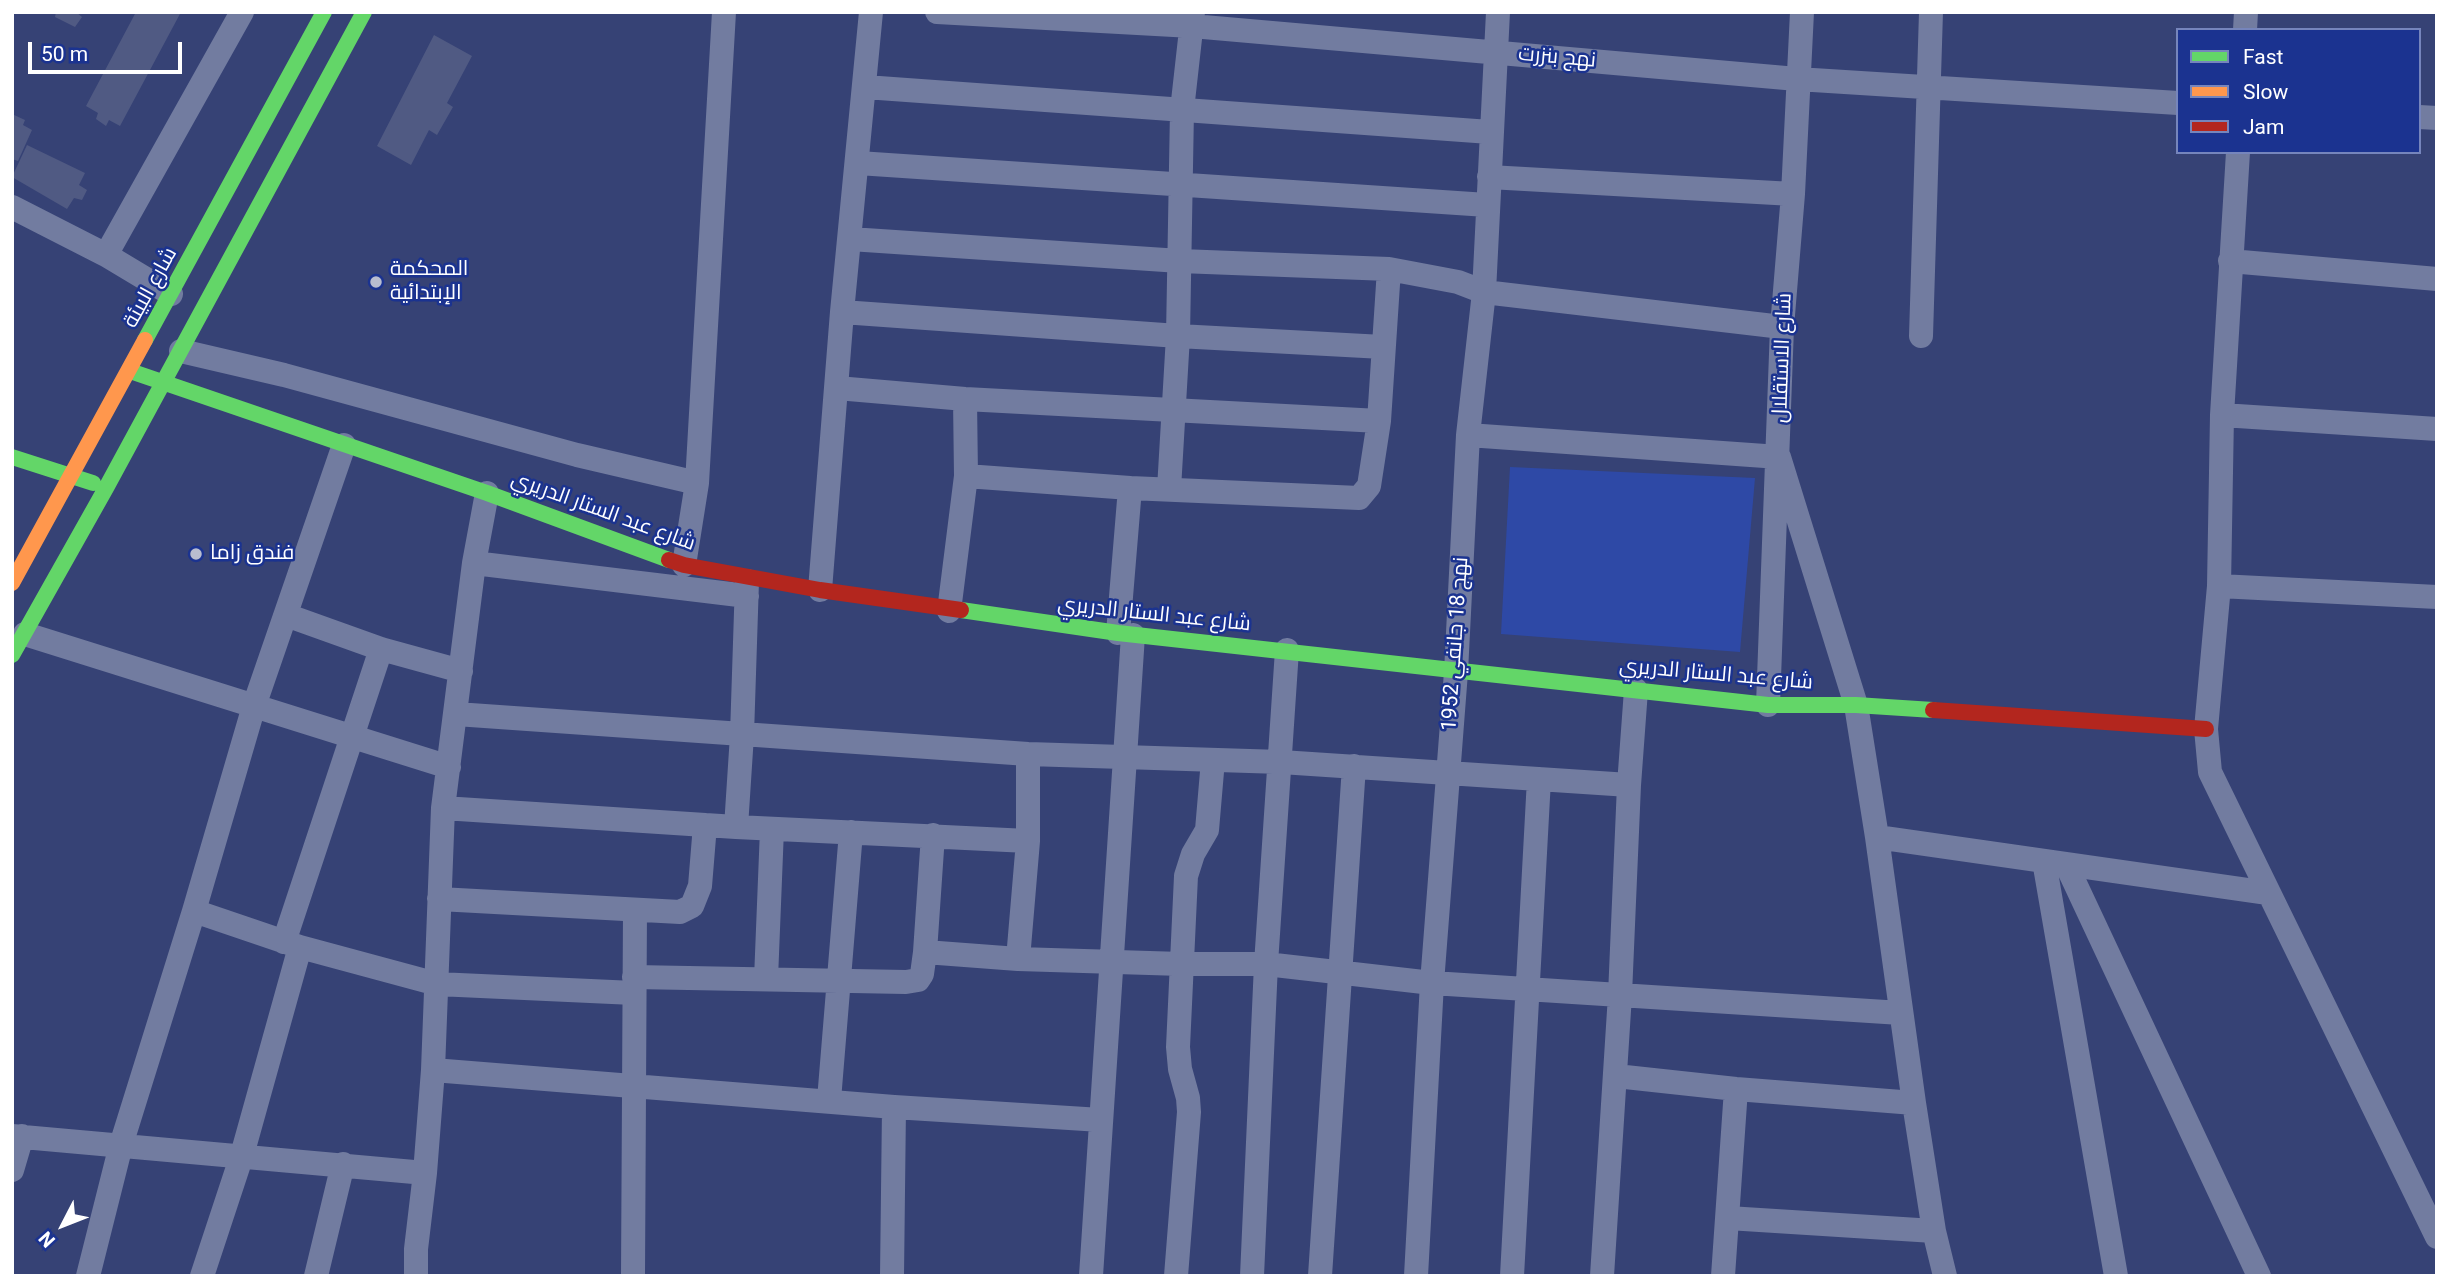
<!DOCTYPE html>
<meta charset="utf-8">
<style>
body{margin:0}
#map{position:relative;width:2449px;height:1288px;overflow:hidden;background:#364275;font-family:Roboto,sans-serif}
canvas{display:block}
.frame{position:absolute;inset:0;border:14px solid #fff;pointer-events:none}
.legend{position:absolute;left:2176px;top:28px;width:245px;height:126px;box-sizing:border-box;background:#1b3390;border:2px solid #7685bc;margin:0;padding:9px 12px;list-style:none;font-size:21px;color:#fff}
.legend li{display:flex;align-items:center;gap:14px;height:35px}
.legend b{width:35px;border:2px solid #7685bc}
.north{position:absolute;left:28px;top:1190px;width:70px;height:70px;-webkit-text-stroke:5px #1b3390;paint-order:stroke;rotate:228deg;font-size:19px;font-weight:700;line-height:28px;text-align:center;color:#fff}
.north::after{content:'';display:block;margin:auto;width:24px;height:32px;background:#fff;clip-path:polygon(50% 0,100% 100%,50% 72%,0 100%)}
.scale{position:absolute;left:28px;top:42px;width:154px;height:32px;box-sizing:border-box;border:4px solid #fff;border-top:0;padding-left:9px;font-size:21px;line-height:24px;white-space:nowrap;color:#fff;-webkit-text-stroke:5px #1b3390;paint-order:stroke}
</style>
<div id="map">
<canvas width="2449" height="1288"></canvas>
<div class="frame"></div>
<ul class="legend">
<li><b style="height:9px;background:#63d668"></b>Fast</li>
<li><b style="height:9px;background:#ff974d"></b>Slow</li>
<li><b style="height:9px;background:#b3261e"></b>Jam</li>
</ul>
<div class="north">N</div>
<div class="scale">50 m</div>
</div>
<script>
const ctx = document.querySelector('canvas').getContext('2d');
ctx.lineJoin = 'round';
function paint(path, color) {
  ctx.fillStyle = color;
  ctx.fill(path, 'evenodd');
}
function shape(rows) {
  const path = new Path2D();
  for (const r of rows) {
    path.moveTo(r[0], r[1]);
    for (let i = 2; i < r.length; i += 2) path.lineTo(r[i], r[i + 1]);
  }
  return path;
}
function strokePath(path, color, width, dash) {
  ctx.strokeStyle = color;
  ctx.lineWidth = width;
  ctx.lineCap = dash ? 'butt' : 'round';
  ctx.setLineDash(dash || []);
  ctx.stroke(path);
}
function label(font, color, halo, rows, align = 'center') {
  ctx.font = font + ' Roboto,Cairo,sans-serif';
  ctx.lineWidth = 5;
  ctx.setLineDash([]);
  ctx.textBaseline = 'middle';
  ctx.strokeStyle = halo;
  ctx.fillStyle = color;
  for (const [text, x, y, turn = 0] of rows) {
    ctx.save();
    ctx.translate(x, y);
    ctx.rotate((+turn || 0) * Math.PI / 180);
    ctx.textAlign = isNaN(turn) ? turn : align;
    if (halo) ctx.strokeText(text, 0, 0);
    ctx.fillText(text, 0, 0);
    ctx.restore();
  }
}
paint(shape([
 [1510,467,1755,478,1740,652,1501,634]
]), '#2e49a6');
paint(shape([
 [56,12,76,12,82,17,75,27,55,17],
 [136,12,181,12,120,126,109,120,106,126,96,119,98,113,86,106],
 [434,35,472,56,447,103,453,107,437,135,429,130,411,165,377,146],
 [12,114,25,120,23,125,32,130,18,161,12,159],
 [27,145,85,173,79,185,87,190,82,200,74,198,67,209,12,177]
]), '#505a83');
strokePath(shape([
 [937,12,1192,26,1797,79,2178,103],
 [2245,30,2246,12],
 [865,87,1490,132],
 [2419,117,2437,118],
 [858,163,1487,205],
 [1489,177,1793,194],
 [12,207,106,255,171,294],
 [850,239,1180,261,1389,269,1458,282,1484,292,1782,327],
 [106,255,242,12],
 [2230,261,2437,279],
 [842,312,1178,336,1383,347],
 [1921,336,1931,12],
 [181,351,284,375,577,455,697,483],
 [837,388,965,399,1379,421],
 [2222,415,2437,429],
 [1468,435,1779,457,1856,705,1877,837,1914,1103,1934,1231,1945,1276],
 [966,476,1130,488,1359,498,1369,486,1379,421,1389,269],
 [1169,489,1178,336,1182,110,1193,12],
 [474,563,747,596],
 [684,565,697,483,724,12],
 [2219,586,2222,415,2238,152],
 [820,590,842,312,871,12],
 [2437,597,2219,586,2206,729,2210,772,2437,1237],
 [949,611,966,476,965,399],
 [286,615,381,649,461,671],
 [1118,633,1130,488],
 [25,634,449,767],
 [1768,705,1782,327,1793,194,1802,12],
 [456,714,1028,754,1281,762,1629,785],
 [443,808,736,827,1028,841],
 [736,827,742,735,747,581],
 [1877,837,2268,893],
 [2044,861,2116,1276],
 [2066,864,2259,1276],
 [439,899,680,912,692,906,700,886,705,825],
 [194,911,300,947,437,984,634,993],
 [284,942,381,649],
 [925,952,1018,959,1182,964,1266,964,1432,983,1901,1013],
 [1018,959,1028,841,1028,754],
 [634,977,906,982,918,980,922,974,925,952,933,835],
 [766,979,772,829],
 [433,1070,894,1107,1101,1120],
 [1616,1076,1736,1089,1914,1103],
 [829,1100,851,832],
 [12,1136,425,1173],
 [12,1170,22,1136],
 [1728,1218,1934,1231],
 [88,1276,121,1145,194,911,254,706,344,445],
 [202,1276,242,1155,300,947],
 [316,1276,343,1164],
 [416,1276,416,1249,425,1173,433,1070,443,808,474,563,487,493],
 [633,1276,635,910],
 [892,1276,894,1107],
 [1091,1276,1133,635],
 [1176,1276,1189,1112,1188,1098,1180,1069,1178,1047,1186,876,1193,854,1207,830,1213,760],
 [1252,1276,1266,964,1287,650],
 [1320,1276,1354,766],
 [1416,1276,1432,983,1456,672,1468,435,1484,292,1498,12],
 [1512,1276,1539,779],
 [1602,1276,1620,995,1629,785,1636,690],
 [1723,1276,1736,1089]
]), '#727ca0', 24);
strokePath(shape([
 [145,340,324,12],
 [130,371,487,493,669,560],
 [12,457,93,483],
 [961,610,1118,633,1768,705,1856,705,1933,710],
 [12,655,106,488,364,12]
]), '#63d668', 16);
strokePath(shape([
 [12,583,145,340]
]), '#ff974d', 16);
strokePath(shape([
 [669,560,684,565,820,590,961,610],
 [1933,710,2206,729]
]), '#b3261e', 16);
for (const [x, y, r, color] of [
 [376,282,7,"#b9bdcf"],
 [196,554,7,"#b9bdcf"]
]) {
  const dot = new Path2D();
  dot.arc(x, y, r, 0, 2 * Math.PI);
  ctx.fillStyle = color;
  ctx.fill(dot);
  strokePath(dot, '#1b3390', 2.5);
}
label('21px', '#fff', '#1b3390', [
 ["نهج بنزرت",1557,58,5],
 ["شارع البيئة",151,288,-61],
 ["شارع الاستقلال",1783,358,-88],
 ["شارع عبد الستار الدريري",603,512,20],
 ["شارع عبد الستار الدريري",1154,615,6],
 ["نهج 18 جانفي 1952",1456,644,-86],
 ["شارع عبد الستار الدريري",1716,675,5]
]);
label('21px', '#fff', '#1b3390', [
 ["المحكمة",390,270],
 ["الإبتدائية",390,294],
 ["فندق زاما",210,554]
], 'left');
</script>
